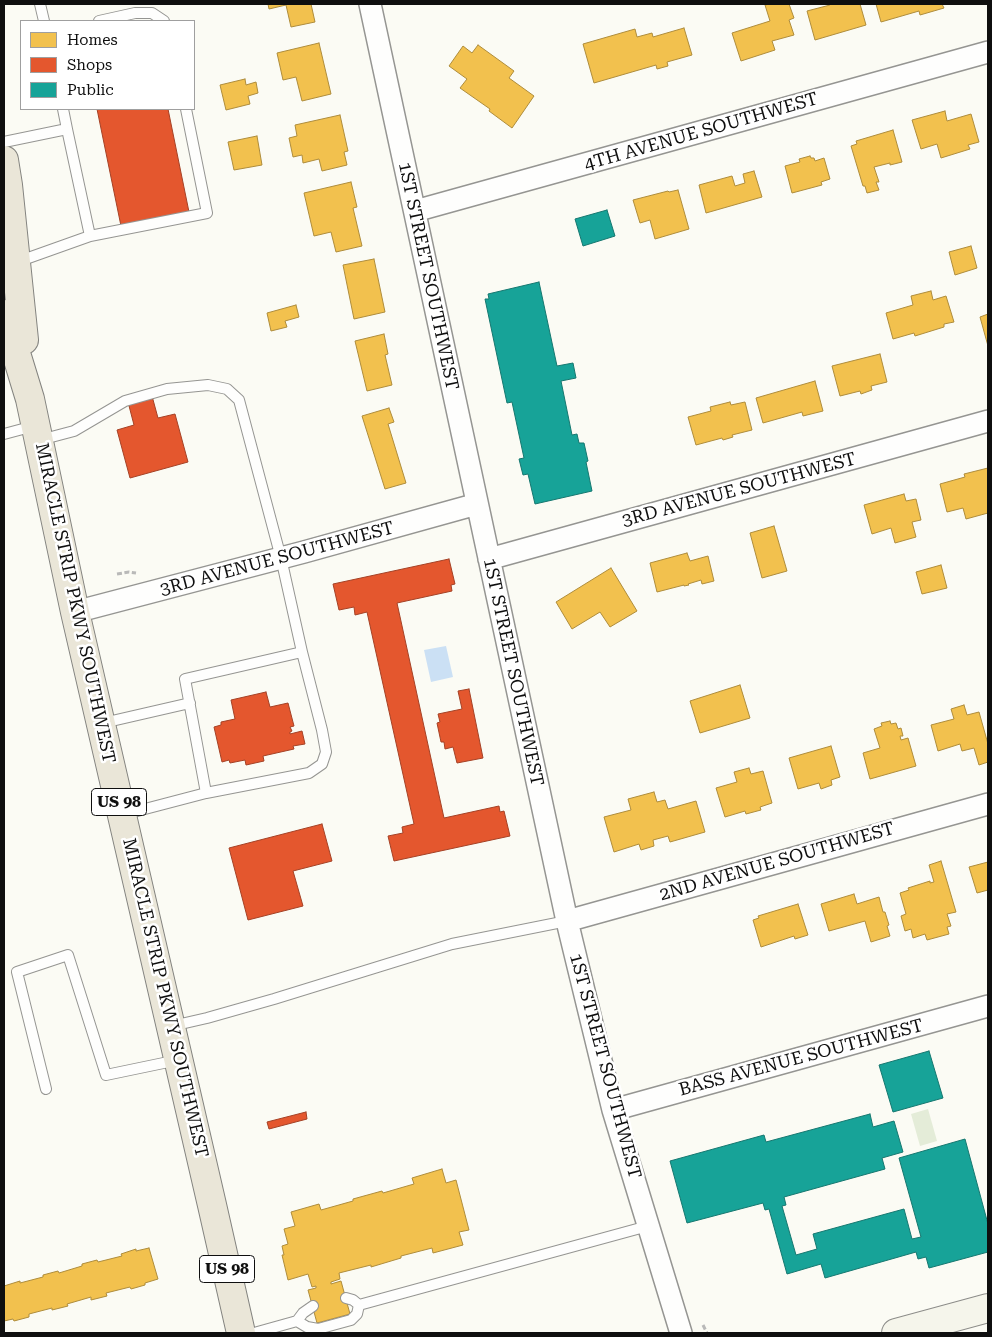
<!DOCTYPE html>
<style>
body{margin:0}
#map{position:relative;width:992px;height:1337px;overflow:hidden;background:#fbfbf4;font-family:"Roboto Serif",serif}
canvas{display:block}
.frame{position:absolute;inset:0;border:5px solid #0f0f0f;pointer-events:none}
.legend{position:absolute;left:20px;top:20px;width:175px;height:90px;box-sizing:border-box;background:#fff;border:1px solid #9f9f9f;margin:0;padding:6px 9px;list-style:none;font-size:15px;color:#0f0f0f}
.legend li{display:flex;align-items:center;gap:10px;height:25px}
.legend b{width:25px;border:1px solid #9f9f9f}
</style>
<div id="map">
<canvas width="992" height="1337"></canvas>
<div class="frame"></div>
<ul class="legend">
<li><b style="height:14px;background:#f2c14e"></b>Homes</li>
<li><b style="height:14px;background:#e4572e"></b>Shops</li>
<li><b style="height:14px;background:#17a398"></b>Public</li>
</ul>
</div>
<script>
const ctx = document.querySelector('canvas').getContext('2d');
ctx.lineJoin = 'round';
function paint(path, color) {
  ctx.fillStyle = color;
  ctx.fill(path, 'evenodd');
}
function shape(rows) {
  const path = new Path2D();
  for (const r of rows) {
    path.moveTo(r[0], r[1]);
    for (let i = 2; i < r.length; i += 2) path.lineTo(r[i], r[i + 1]);
  }
  return path;
}
function strokePath(path, color, width, dash) {
  ctx.strokeStyle = color;
  ctx.lineWidth = width;
  ctx.lineCap = dash ? 'butt' : 'round';
  ctx.setLineDash(dash || []);
  ctx.stroke(path);
}
function label(font, color, halo, rows, align = 'center') {
  ctx.font = font + ' "Roboto Serif",serif';
  ctx.lineWidth = 5;
  ctx.setLineDash([]);
  ctx.textBaseline = 'middle';
  ctx.strokeStyle = halo;
  ctx.fillStyle = color;
  for (const [text, x, y, turn = 0] of rows) {
    ctx.save();
    ctx.translate(x, y);
    ctx.rotate((+turn || 0) * Math.PI / 180);
    ctx.textAlign = isNaN(turn) ? turn : align;
    if (halo) ctx.strokeText(text, 0, 0);
    ctx.fillText(text, 0, 0);
    ctx.restore();
  }
}
paint(shape([
 [928,1109,937,1141,920,1146,911,1114]
]), '#e4ecd8');
paint(shape([
 [446,646,453,677,431,682,424,650]
]), '#cbe0f4');
const homes = shape([
 [268,4,311,4,315,22,291,27,286,5,269,9,268,4],
 [770,4,789,4,794,18,789,20,794,35,772,41,775,50,741,61,732,33,770,21,765,5,770,4],
 [829,4,860,4,866,25,815,40,807,11,830,5,829,4],
 [876,4,942,4,944,8,920,15,919,11,881,22,876,4],
 [684,28,692,55,667,62,668,66,657,69,656,65,594,83,583,44,635,29,637,37,652,33,653,37,684,28],
 [319,43,331,94,302,101,296,77,283,80,277,53,319,43],
 [478,45,514,71,509,78,534,96,512,128,489,111,490,109,460,88,467,79,449,66,463,46,472,53,478,45],
 [245,79,246,85,256,82,258,93,248,96,250,104,226,110,220,85,245,79],
 [945,111,947,121,971,114,979,142,968,145,970,149,941,158,937,144,921,149,912,120,945,111],
 [340,115,348,151,344,152,347,165,322,171,319,159,303,163,302,155,293,157,289,138,297,136,295,125,340,115],
 [893,130,902,162,890,165,890,163,874,167,879,182,876,182,879,190,867,193,865,186,863,186,851,146,857,144,856,141,893,130],
 [257,136,262,165,234,170,228,142,257,136],
 [810,156,811,158,814,158,815,161,824,158,830,179,821,182,822,185,792,193,785,166,800,162,799,159,810,156],
 [754,171,762,197,706,213,699,185,732,176,735,186,745,183,743,174,754,171],
 [351,182,357,207,353,208,362,246,336,252,331,232,314,236,304,193,351,182],
 [678,190,689,229,655,239,650,220,640,223,633,200,668,191,669,192,678,190],
 [971,246,977,268,955,275,949,252,971,246],
 [374,259,385,312,354,319,343,265,374,259],
 [931,291,933,300,946,296,954,322,944,324,944,327,915,336,914,333,893,339,886,313,913,305,911,296,931,291],
 [296,305,299,317,285,321,287,327,271,331,267,313,296,305],
 [988,314,988,346,980,317,988,314],
 [384,334,388,354,385,355,392,385,367,391,355,341,384,334],
 [880,354,887,382,871,386,872,390,861,394,860,391,840,396,832,366,880,354],
 [815,381,823,411,803,416,802,412,763,423,756,398,815,381],
 [730,402,731,405,745,402,752,430,732,435,733,437,723,440,722,438,696,445,688,417,711,411,710,407,730,402],
 [389,408,394,422,388,424,406,483,385,489,362,416,389,408],
 [988,468,988,513,966,519,963,508,947,512,940,484,965,477,964,474,988,468],
 [904,494,906,501,916,499,921,520,912,522,916,537,895,543,891,528,872,534,864,505,904,494],
 [774,526,787,571,762,578,750,533,774,526],
 [687,553,690,561,708,556,714,581,702,584,701,580,688,584,689,585,684,586,684,585,657,592,650,563,687,553],
 [941,565,947,588,922,594,916,572,941,565],
 [611,568,637,611,610,627,600,612,572,629,556,602,611,568],
 [740,685,750,718,700,733,690,701,740,685],
 [964,705,967,715,979,712,988,744,988,762,979,765,974,748,962,751,960,744,938,751,931,725,954,719,951,709,964,705],
 [890,721,891,724,896,723,898,729,901,728,903,736,900,736,901,740,908,738,916,766,870,779,863,753,880,748,874,729,882,726,881,723,890,721],
 [831,746,840,777,831,780,832,785,821,789,819,783,798,789,789,758,831,746],
 [749,768,751,774,763,771,772,803,760,807,761,810,746,814,745,811,725,817,716,788,737,782,734,772,749,768],
 [654,792,657,802,665,800,668,809,696,801,705,832,670,842,668,836,653,840,654,846,641,850,639,844,614,852,604,817,631,810,628,799,654,792],
 [941,861,956,912,947,914,951,926,947,927,949,934,927,940,925,934,913,938,911,929,905,931,901,916,906,914,900,893,909,890,908,888,930,881,930,883,934,882,929,865,941,861],
 [988,862,988,890,977,893,969,867,988,862],
 [854,894,857,904,879,897,883,912,885,912,889,925,887,926,890,936,871,942,865,921,829,931,821,904,854,894],
 [798,904,808,935,795,939,794,936,761,947,753,920,759,918,758,916,798,904],
 [442,1169,446,1183,456,1180,469,1230,459,1232,463,1245,433,1253,432,1248,401,1256,401,1258,371,1267,371,1265,339,1273,340,1279,331,1282,331,1284,341,1281,350,1314,317,1323,308,1290,316,1288,316,1286,312,1287,308,1274,288,1280,282,1255,284,1255,282,1246,288,1244,284,1229,295,1226,291,1212,319,1204,321,1210,353,1201,353,1199,382,1191,383,1193,414,1184,412,1178,442,1169],
 [149,1248,158,1279,145,1283,145,1285,131,1289,130,1287,106,1293,107,1296,91,1300,91,1297,67,1304,68,1306,52,1310,52,1308,29,1314,29,1317,14,1321,13,1319,4,1321,4,1286,20,1281,20,1283,43,1277,43,1275,58,1271,59,1273,82,1266,82,1264,97,1260,98,1262,122,1256,121,1254,136,1249,136,1251,149,1248]
]);
paint(homes, '#f2c14e');
strokePath(homes, '#ae8c3b', 1);
const shops = shape([
 [97,109,168,109,189,212,121,226,97,109],
 [152,396,158,418,175,414,188,462,130,478,117,430,134,425,128,402,152,396],
 [449,559,455,584,451,585,452,591,397,603,444,818,499,806,500,812,504,811,510,836,394,861,388,836,403,833,402,827,414,824,367,612,355,615,354,607,339,610,333,584,449,559],
 [469,689,483,758,457,763,453,747,445,749,444,742,441,742,437,723,440,722,438,714,462,709,458,691,469,689],
 [266,692,270,707,288,703,294,726,290,727,292,731,290,732,290,734,302,731,305,744,293,746,294,749,263,756,264,761,246,765,245,760,230,763,229,760,222,762,214,727,221,725,221,722,235,719,231,700,266,692],
 [322,824,332,861,293,871,303,906,248,920,229,848,322,824],
 [306,1112,307,1119,269,1129,267,1122,306,1112]
]);
paint(shops, '#e4572e');
strokePath(shops, '#a44125', 1);
const public = shape([
 [607,210,615,236,583,246,575,219,607,210],
 [539,282,557,366,573,363,576,378,561,381,572,435,577,434,579,443,584,443,588,461,586,462,592,491,535,504,528,474,523,475,519,459,524,458,512,402,507,403,485,299,489,299,488,294,539,282],
 [929,1051,943,1098,893,1112,879,1065,929,1051],
 [870,1114,873,1127,894,1121,903,1152,882,1158,885,1169,784,1197,786,1205,782,1206,796,1255,817,1249,813,1234,904,1209,912,1239,921,1237,899,1158,965,1139,988,1224,988,1252,929,1268,926,1257,918,1259,916,1252,825,1278,821,1264,787,1274,769,1209,765,1210,763,1203,687,1223,670,1161,764,1135,766,1142,870,1114]
]);
paint(public, '#17a398');
strokePath(public, '#15776f', 1);
const service = shape([
 [40,4,44,21],
 [99,21,135,13,152,13,164,21],
 [67,129,90,236],
 [4,142,67,129,63,109],
 [17,262,90,236,207,213,186,109],
 [4,434,34,426],
 [40,440,74,431,125,401,167,389,208,385,227,389,239,400,281,558,302,652,185,679,206,793,122,815],
 [103,723,190,703],
 [206,793,309,773,322,764,326,752,322,730,302,652],
 [172,1026,207,1018,274,999,452,944,567,921],
 [46,1089,17,972,68,955,106,1075,178,1060],
 [359,1305,648,1226],
 [313,1306,303,1313,297,1321,307,1327,318,1329,351,1320,357,1314,359,1305,353,1300,346,1298],
 [254,1333,297,1321]
]);
const minor = shape([
 [370,4,567,921,613,1110,681,1333],
 [415,211,988,52],
 [489,559,988,421],
 [75,612,304,552,477,504],
 [567,921,988,804],
 [613,1110,988,1006]
]);
const secondary = shape([
 [896,1333,988,1308]
]);
const trunk = shape([
 [4,160,8,185,24,340],
 [4,314,30,399,75,612,212,1205,241,1333]
]);
strokePath(service, '#959592', 12);
strokePath(minor, '#959592', 24);
strokePath(secondary, '#8c8c89', 30);
strokePath(trunk, '#83837f', 30);
strokePath(shape([
 [117,574,129,572,136,573],
 [703,1325,707,1333]
]), '#b9b9b8', 3, [5, 2.5]);
strokePath(service, '#fefefd', 10);
strokePath(minor, '#fefefd', 21);
strokePath(secondary, '#f5f5eb', 28);
strokePath(trunk, '#eae6d8', 28);
for (const [x, y, w] of [
 [119,802,55],
 [227,1269,55]
]) {
  const box = new Path2D();
  box.roundRect(x - w / 2, y - 13.5, w, 27, 4);
  ctx.fillStyle = '#fff';
  ctx.fill(box);
  strokePath(box, '#0f0f0f', 1);
}
label('bold 16px', '#0f0f0f', null, [
 ["US 98",119,802],
 ["US 98",227,1269]
]);
label('18px', '#0f0f0f', '#fff', [
 ["4TH AVENUE SOUTHWEST",701,132,-16],
 ["1ST STREET SOUTHWEST",428,276,78],
 ["3RD AVENUE SOUTHWEST",739,490,-15],
 ["3RD AVENUE SOUTHWEST",277,559,-15],
 ["MIRACLE STRIP PKWY SOUTHWEST",75,603,78],
 ["1ST STREET SOUTHWEST",513,672,78],
 ["2ND AVENUE SOUTHWEST",777,862,-16],
 ["MIRACLE STRIP PKWY SOUTHWEST",165,998,77],
 ["BASS AVENUE SOUTHWEST",801,1058,-15],
 ["1ST STREET SOUTHWEST",605,1066,75]
]);
</script>
